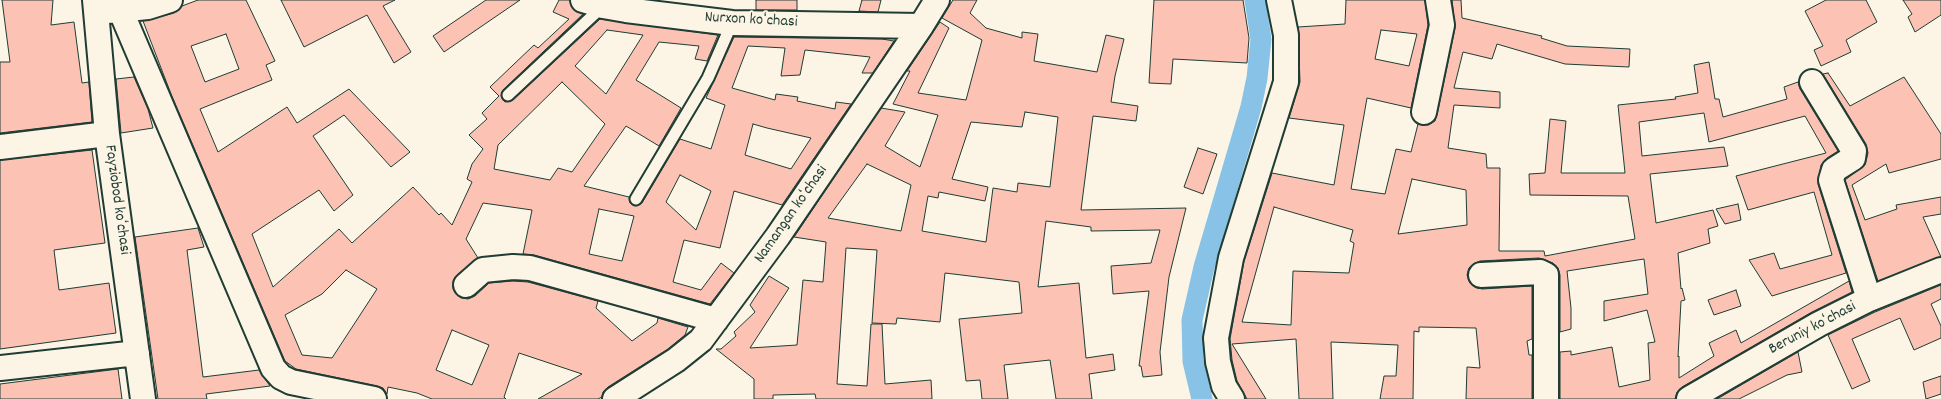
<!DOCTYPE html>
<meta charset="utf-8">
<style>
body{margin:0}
canvas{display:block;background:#fcf5e5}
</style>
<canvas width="1941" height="399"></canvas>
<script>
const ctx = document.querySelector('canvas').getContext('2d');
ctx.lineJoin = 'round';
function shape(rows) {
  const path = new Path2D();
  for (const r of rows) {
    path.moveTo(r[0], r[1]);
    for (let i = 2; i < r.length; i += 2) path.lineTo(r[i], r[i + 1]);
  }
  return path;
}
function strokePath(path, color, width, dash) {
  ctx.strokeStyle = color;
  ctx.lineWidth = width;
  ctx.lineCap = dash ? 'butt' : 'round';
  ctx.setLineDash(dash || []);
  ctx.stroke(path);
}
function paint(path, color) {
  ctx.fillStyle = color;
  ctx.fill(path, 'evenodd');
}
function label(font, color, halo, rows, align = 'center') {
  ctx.font = font + ' Dekko,sans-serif';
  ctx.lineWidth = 4;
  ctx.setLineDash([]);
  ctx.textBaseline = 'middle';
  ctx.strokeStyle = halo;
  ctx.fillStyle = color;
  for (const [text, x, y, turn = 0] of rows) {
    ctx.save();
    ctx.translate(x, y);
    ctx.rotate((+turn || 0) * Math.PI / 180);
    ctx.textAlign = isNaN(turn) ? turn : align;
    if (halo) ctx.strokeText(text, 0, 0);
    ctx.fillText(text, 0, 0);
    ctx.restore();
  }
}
strokePath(shape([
 [1202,399,1193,361,1192,320,1204,267,1251,107,1257,78,1261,39,1255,0]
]), '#88c3e7', 21);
const building = shape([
 [2,0,53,0,51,25,74,22,82,83,89,82,92,122,0,133,0,62,10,62,2,0],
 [198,0,246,0,275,61,266,65,272,80,200,109,218,152,287,107,297,123,349,89,410,152,391,167,344,115,313,136,353,195,334,211,319,190,252,234,273,287,339,229,352,243,413,187,439,215,441,213,452,225,472,182,467,179,472,164,483,149,469,135,487,119,482,113,499,96,490,87,534,45,538,48,569,19,553,12,559,0,570,0,573,9,583,14,503,90,501,96,505,102,513,100,600,19,718,35,707,61,695,59,699,46,659,42,636,80,681,108,659,146,626,126,584,186,629,197,630,203,635,206,642,203,680,139,711,149,725,105,706,98,734,37,882,39,894,41,873,73,862,73,870,57,805,50,800,75,781,76,785,48,748,46,732,88,775,100,776,94,798,97,797,101,835,109,836,102,851,104,782,205,734,191,720,248,684,240,673,282,701,290,721,263,734,273,710,304,534,255,523,254,532,210,483,203,466,239,478,258,457,275,453,281,453,288,456,294,461,298,468,299,475,296,489,283,513,281,528,282,598,301,596,308,632,341,657,323,658,318,688,327,685,335,668,349,608,387,603,392,602,397,598,399,538,399,582,374,519,353,504,397,506,399,432,399,417,393,388,387,387,394,383,388,377,386,296,369,285,361,171,94,143,21,174,13,182,6,198,0],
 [607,30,643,35,606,94,575,66,607,30],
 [226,34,239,69,205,82,191,46,226,34],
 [562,82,605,124,572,172,558,168,550,180,494,169,498,145,562,82],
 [753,124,767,128,811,138,791,169,745,155,753,124],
 [680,175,711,191,696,230,666,202,680,175],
 [599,209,634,216,622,261,589,254,599,209],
 [346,270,377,289,332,358,302,355,285,315,322,294,346,270],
 [452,330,489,345,472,385,436,370,452,330],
 [281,0,395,0,383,6,411,52,394,63,367,15,304,47,281,0],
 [486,0,520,0,444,52,433,36,486,0],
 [756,0,797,0,797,10,756,10,756,0],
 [862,0,881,0,878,12,859,11,862,0],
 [953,0,977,0,970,13,986,28,1022,38,1022,32,1038,34,1034,61,1097,72,1106,35,1124,39,1115,76,1111,102,1138,106,1136,121,1093,116,1081,210,1186,208,1169,277,1160,352,1162,375,1143,377,1141,366,1139,366,1149,291,1113,294,1111,266,1151,263,1160,230,1091,231,1091,227,1046,221,1038,287,1079,283,1086,358,1113,354,1115,370,1089,374,1092,399,1056,399,1050,360,1004,365,1008,399,982,399,980,380,966,381,959,319,1022,313,1019,282,945,273,940,322,897,318,896,324,872,323,877,250,846,248,837,384,867,386,871,324,882,324,885,384,931,380,932,399,816,399,815,394,773,395,773,399,754,399,754,379,716,349,721,349,736,336,734,332,755,312,750,305,769,276,789,288,750,348,797,345,803,280,823,282,826,242,794,237,881,108,905,112,885,146,920,167,938,115,893,104,910,71,907,71,940,22,949,28,918,93,966,100,982,40,942,18,953,0],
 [1025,112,1058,117,1050,187,1018,183,1017,192,993,188,986,242,922,231,928,196,938,198,939,192,985,201,988,187,952,179,971,122,1022,127,1025,112],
 [867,164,911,185,901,231,828,218,867,164],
 [1154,0,1243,0,1249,38,1247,63,1173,59,1171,84,1149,83,1154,0],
 [1346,0,1425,0,1428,25,1411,108,1367,98,1351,189,1385,194,1396,149,1411,152,1418,124,1428,125,1435,121,1437,115,1455,28,1452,0,1461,0,1462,18,1542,36,1541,38,1567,46,1630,49,1629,67,1565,64,1497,44,1492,59,1463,52,1454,88,1500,92,1500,108,1454,105,1448,148,1486,154,1487,168,1500,168,1499,251,1544,251,1545,256,1635,239,1628,196,1530,195,1529,174,1545,173,1550,119,1566,121,1561,173,1625,173,1618,105,1676,99,1675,97,1698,93,1694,65,1709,62,1715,99,1719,99,1723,117,1787,99,1784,87,1798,82,1800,89,1838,151,1827,158,1821,165,1818,184,1846,273,1772,296,1749,260,1774,253,1780,269,1832,255,1814,192,1748,210,1736,176,1826,153,1805,116,1709,142,1704,113,1639,122,1642,156,1724,147,1728,166,1650,174,1656,223,1713,210,1718,226,1708,229,1710,243,1678,253,1681,289,1682,288,1685,300,1681,301,1678,357,1679,356,1679,378,1714,356,1709,343,1736,330,1741,343,1849,281,1852,292,1812,312,1682,387,1677,392,1675,399,1560,399,1560,352,1571,351,1571,355,1612,347,1619,387,1650,380,1648,343,1655,342,1647,310,1604,321,1604,301,1648,294,1644,259,1567,271,1571,308,1571,329,1560,332,1560,275,1558,268,1553,263,1539,258,1480,261,1473,264,1469,268,1467,275,1470,283,1475,287,1482,289,1532,286,1532,339,1527,341,1529,355,1532,355,1532,399,1466,399,1467,367,1480,368,1476,328,1419,327,1419,332,1414,331,1413,399,1380,399,1384,376,1396,376,1398,345,1331,342,1333,399,1299,399,1296,339,1232,344,1266,399,1247,399,1237,381,1232,360,1230,339,1244,261,1272,173,1334,185,1344,125,1289,118,1300,82,1298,27,1345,24,1346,0],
 [1381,30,1417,34,1409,66,1375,59,1381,30],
 [1412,179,1466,190,1467,225,1398,234,1412,179],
 [1274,207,1353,230,1350,241,1354,243,1349,273,1293,271,1291,325,1242,322,1274,207],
 [1826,0,1866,0,1877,22,1846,40,1851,52,1821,66,1814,50,1823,46,1805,11,1826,0],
 [1903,0,1941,0,1941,15,1915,32,1908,17,1912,14,1903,0],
 [1828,73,1850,106,1904,77,1941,134,1941,159,1889,173,1886,164,1852,185,1865,220,1897,209,1896,205,1941,197,1941,214,1923,217,1941,257,1878,281,1845,180,1865,165,1868,153,1866,144,1823,74,1828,73],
 [134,77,148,109,153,128,121,133,116,79,134,77],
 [1198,148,1217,154,1203,194,1184,187,1198,148],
 [92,150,105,243,54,250,59,290,109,283,116,333,0,349,0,160,92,150],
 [1738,204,1741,220,1725,224,1716,209,1738,204],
 [198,228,204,247,187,250,203,377,259,370,270,386,206,394,207,399,158,399,135,237,198,228],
 [1941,285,1941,299,1931,304,1941,326,1941,338,1914,350,1900,318,1852,339,1870,381,1852,389,1828,335,1875,312,1941,285],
 [1736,290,1741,306,1714,315,1708,300,1736,290],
 [1798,352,1802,372,1787,375,1739,399,1717,399,1798,352],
 [118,369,122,399,0,399,0,384,118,369],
 [1941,376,1941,394,1926,399,1923,382,1941,376]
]);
paint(building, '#fcc2b3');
strokePath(building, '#1f3d34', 1);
const service = shape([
 [508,95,603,6],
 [636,199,708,78,732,23]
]);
const minor = shape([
 [95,0,107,134,143,399],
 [583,0,603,6,626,10,732,23,921,26],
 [120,9,273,368,281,377,291,382,374,399],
 [107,11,148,7,170,0],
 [1812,82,1854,151,1853,158,1834,170,1831,180,1869,299],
 [1424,112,1442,25,1438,0],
 [0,147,107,134],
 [1481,275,1540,272,1546,275,1546,399],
 [466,285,483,270,513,267,530,268,716,320],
 [0,368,137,353],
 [615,399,676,360,701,340,778,236,921,26,937,0],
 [1232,399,1224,386,1218,362,1216,338,1231,258,1286,82,1286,35,1279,0],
 [1689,399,1819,324,1869,299,1941,270]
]);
strokePath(service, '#1f3d34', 15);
strokePath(minor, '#1f3d34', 28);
strokePath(service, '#fcf5e5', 11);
strokePath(minor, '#fcf5e5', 24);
label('16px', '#1f3d34', '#fcf5e5', [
 ["Nurxon koʻchasi",751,21,3],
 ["Fayziobod koʻchasi",116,200,82],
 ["Namangan koʻchasi",792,215,-55],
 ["Beruniy koʻchasi",1813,329,-28]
]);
</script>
